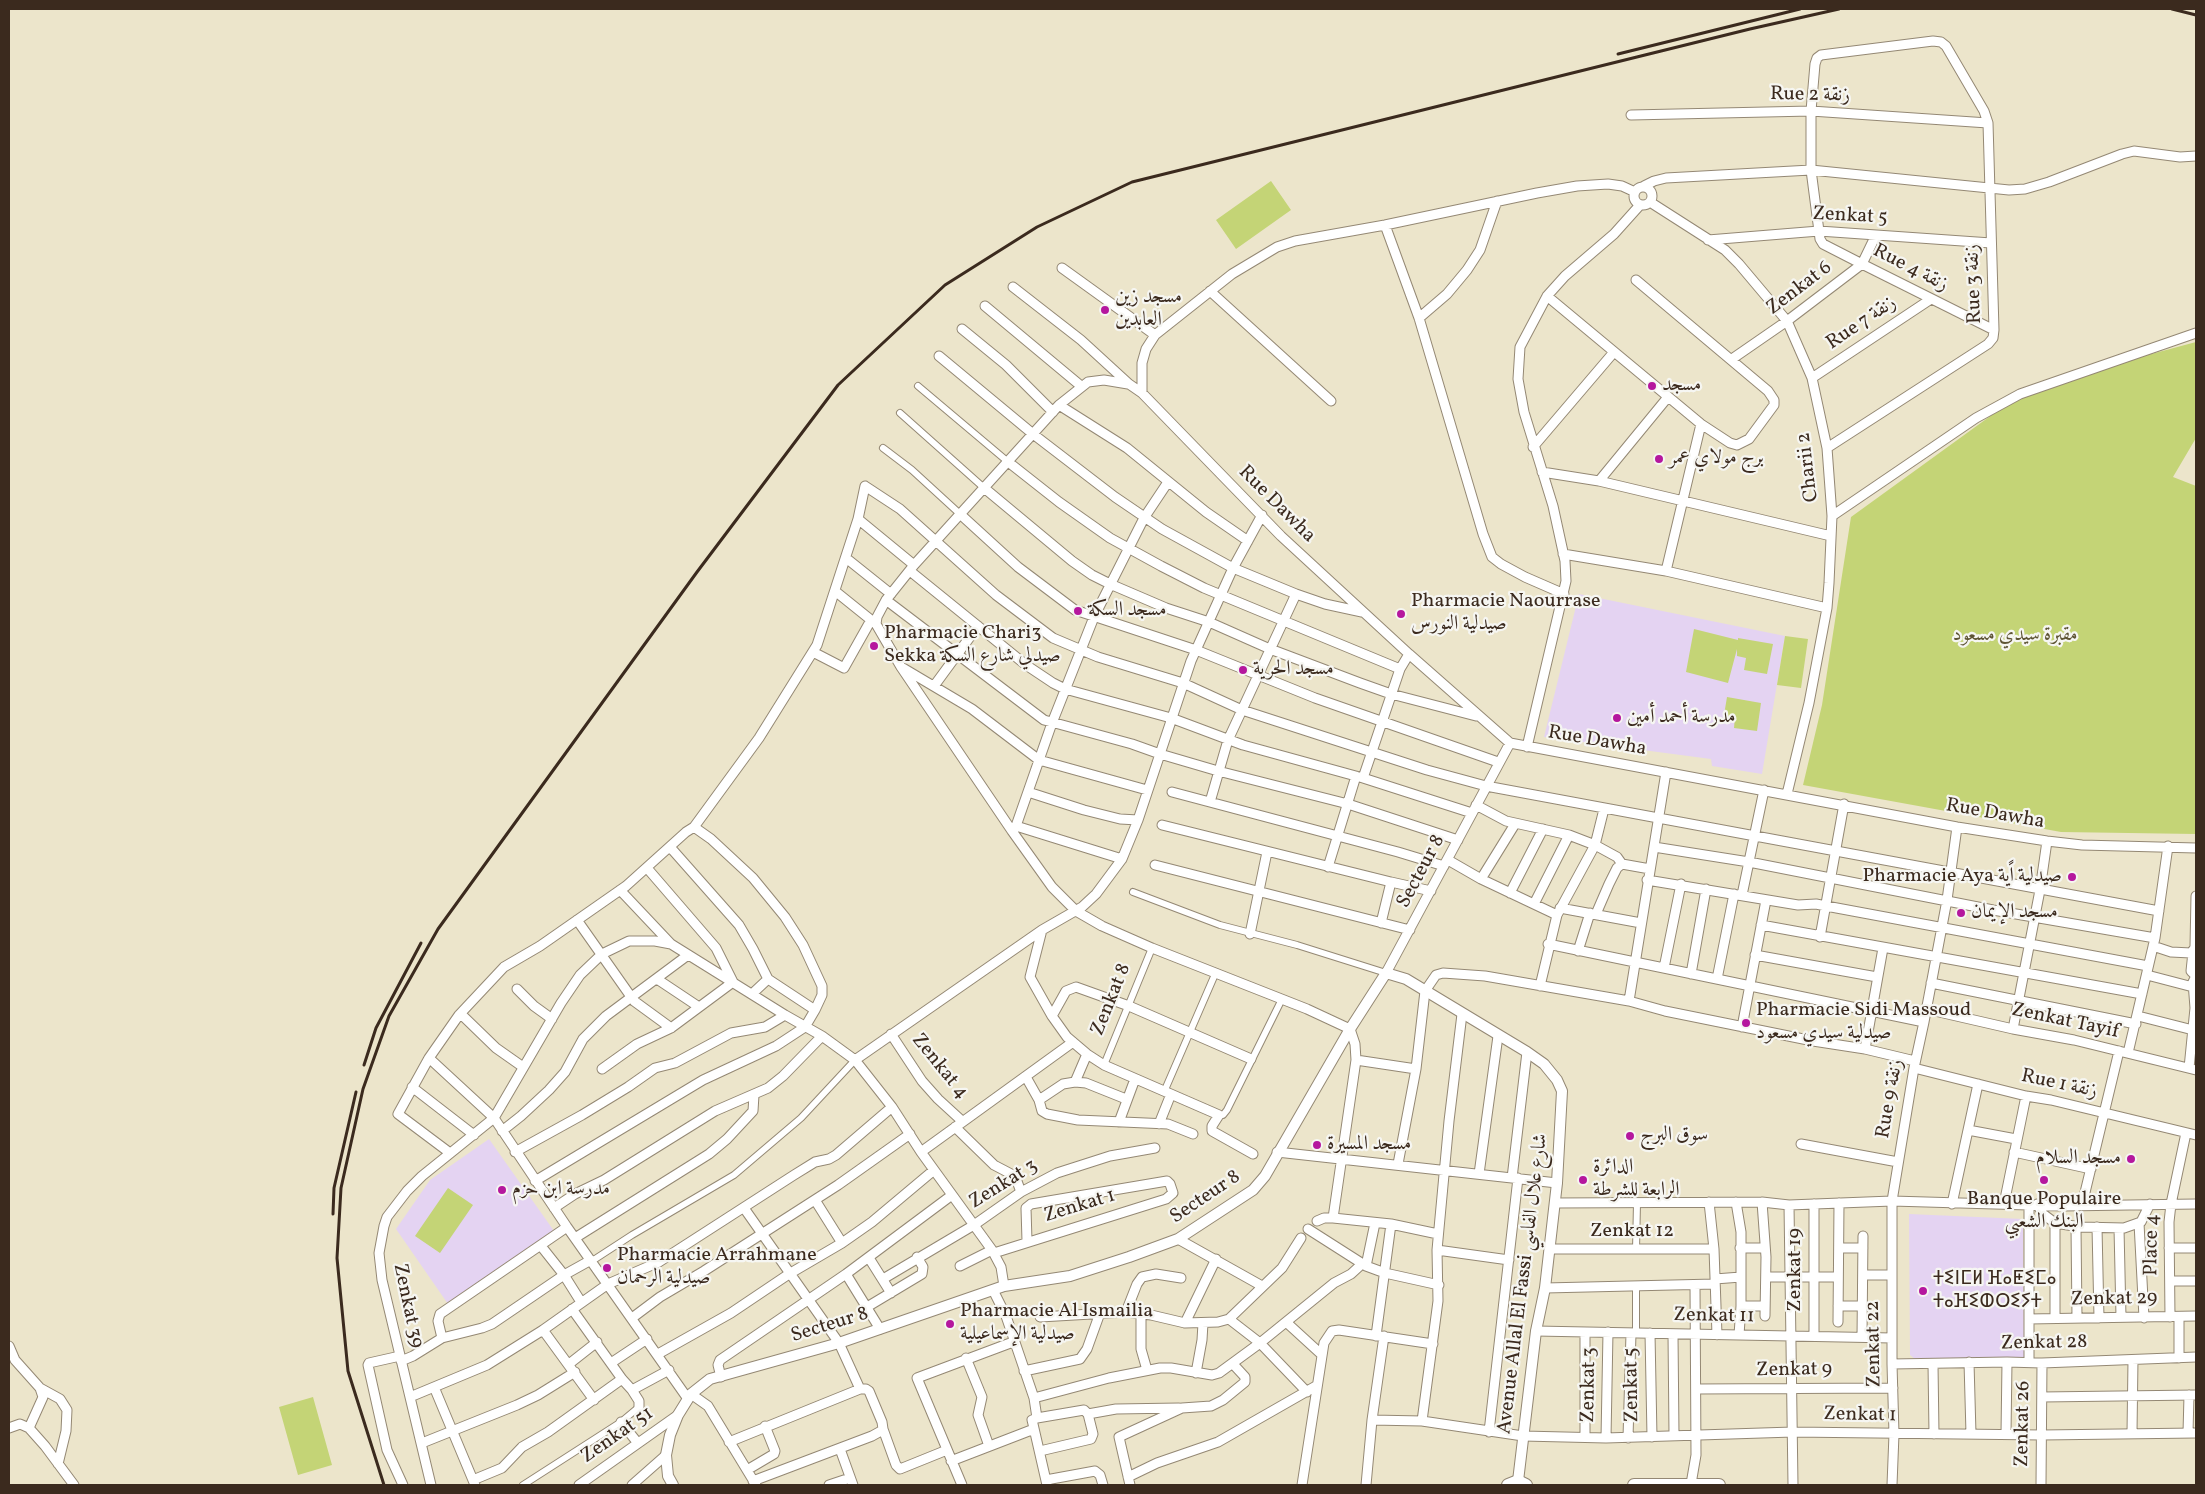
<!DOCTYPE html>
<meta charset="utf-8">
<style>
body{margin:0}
#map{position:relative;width:2205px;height:1494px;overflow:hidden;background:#ece5cb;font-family:Vollkorn,serif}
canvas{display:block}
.frame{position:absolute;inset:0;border:10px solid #3b2a1e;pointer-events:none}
</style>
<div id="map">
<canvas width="2205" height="1494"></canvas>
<div class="frame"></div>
</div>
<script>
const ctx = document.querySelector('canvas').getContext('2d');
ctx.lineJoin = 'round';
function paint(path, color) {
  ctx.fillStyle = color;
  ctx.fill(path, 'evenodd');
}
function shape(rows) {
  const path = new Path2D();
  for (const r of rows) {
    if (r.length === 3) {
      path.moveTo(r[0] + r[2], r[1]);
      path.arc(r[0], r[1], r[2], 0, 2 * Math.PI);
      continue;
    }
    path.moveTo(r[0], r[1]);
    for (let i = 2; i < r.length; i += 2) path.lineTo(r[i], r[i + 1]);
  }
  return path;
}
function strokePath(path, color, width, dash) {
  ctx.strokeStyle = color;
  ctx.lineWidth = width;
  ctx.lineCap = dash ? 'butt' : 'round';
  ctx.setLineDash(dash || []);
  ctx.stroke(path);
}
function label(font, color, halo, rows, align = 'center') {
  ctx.font = font + ' Vollkorn,Amiri,"Noto Sans Tifinagh",serif';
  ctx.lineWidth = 4.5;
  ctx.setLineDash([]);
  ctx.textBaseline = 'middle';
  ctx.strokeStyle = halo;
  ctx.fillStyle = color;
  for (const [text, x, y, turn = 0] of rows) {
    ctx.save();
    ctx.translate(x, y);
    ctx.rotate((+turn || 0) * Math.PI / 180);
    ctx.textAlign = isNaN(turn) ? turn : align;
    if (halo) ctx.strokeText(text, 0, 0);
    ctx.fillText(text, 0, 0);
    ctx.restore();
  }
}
paint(shape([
 [1579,594,1785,636,1762,774,1712,766,1711,759,1544,737],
 [489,1139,554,1231,448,1304,396,1229,430,1180],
 [1909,1214,2023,1219,2024,1358,1915,1359,1910,1355]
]), '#e4d3f2');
paint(shape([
 [1271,181,1291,210,1236,249,1216,220],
 [2196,342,2196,438,2173,477,2196,486,2196,834,2061,832,1803,785,1822,705,1851,517,2018,396,2129,360],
 [1694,629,1738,640,1738,638,1773,644,1767,674,1744,670,1746,658,1737,656,1737,649,1728,683,1686,672],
 [1785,636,1808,639,1801,688,1777,685],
 [1727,697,1761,703,1757,731,1734,728,1735,716,1732,716,1730,722,1723,721],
 [448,1188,473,1205,440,1253,415,1236],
 [313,1397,332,1465,298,1475,279,1407]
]), '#c4d476');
const pedestrian = shape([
 [918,386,1007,461],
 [900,413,983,487],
 [883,448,912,470,960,514],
 [1133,892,1220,925,1297,945,1386,973],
 [1104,1065,1152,948],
 [1164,1092,1216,972],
 [1219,1115,1223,1115,1227,1110,1282,999],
 [1636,1250,1637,1203],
 [592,1261,632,1235,734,1175,801,1118,855,1060],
 [1636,1333,1636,1287],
 [523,1485,621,1422,639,1407]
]);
const minor = shape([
 [1631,115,1811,111,1988,123],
 [1644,186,1654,181,1666,178,1811,170,2009,190,2025,189,2049,182,2122,154,2134,151,2180,157,2196,156],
 [1643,196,9],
 [1650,202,1725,250,1739,264,1787,321,1812,378,1827,448,1832,516,1829,583,1827,608,1809,703,1787,794],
 [1385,225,1419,318,1483,534,1492,557,1501,564,1525,577,1564,594],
 [1708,240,1819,231,1991,243],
 [1062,268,1155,335],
 [1013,287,1081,340,1129,384,1142,393,1281,536,1409,654,1510,743,1957,827,2047,841,2082,845,2196,848],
 [1210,291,1331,401],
 [1547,296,1701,424,1730,443,1737,445,1749,439,1774,405,1774,400,1768,391,1636,280],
 [985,306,1081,386],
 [1419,318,1447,294,1467,270,1480,250,1497,201],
 [962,329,1006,365,1053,412],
 [939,356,1033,434,1115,497,1162,529,1233,568,1296,594,1325,604,1362,612],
 [1732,359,1787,321,1862,264,1876,235],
 [1812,378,1931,299],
 [1142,393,1142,363,1146,349,1155,335,1232,274,1277,247,1295,241,1385,225,1537,193,1577,186,1608,184,1622,186,1635,192],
 [1059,405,1127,448,1206,512,1248,541],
 [1533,447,1614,352],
 [1827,448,1988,344,1993,338,1994,330,1988,123,1984,111,1946,46,1941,42,1933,41,1821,55,1817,58,1815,64,1811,111,1811,170,1820,239,1823,244,1862,264,1994,330],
 [1007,461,1059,502,1110,538,1161,566,1204,588,1400,669,1409,654],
 [1542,472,1599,481,1831,536],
 [1599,481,1668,397],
 [983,487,1072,561,1092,575,1110,584,1166,608,1209,622,1270,649,1360,683,1391,694,1476,716],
 [960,514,1018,567,1075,610,1196,650,1315,698,1498,762],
 [1832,516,1976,418,2020,394,2196,333],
 [858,519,914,565],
 [1563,554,1666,571,1827,608],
 [846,558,891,594],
 [910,571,1026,665,1053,683,1065,689,1171,718,1243,745,1363,778,1472,813],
 [1666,571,1701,424],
 [835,591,876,624,901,667,1012,831,1052,887,1076,911,1102,926,1152,948,1307,1009,1350,1029,1355,1044,1356,1060,1333,1218],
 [886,600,1044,720,1132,744,1160,754,1218,771,1348,804,1458,840],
 [876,624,877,617,886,600,914,565,1059,405,1088,382,1104,380,1128,384],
 [813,652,844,668,871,620],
 [903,668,972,709,1039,760,1147,790],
 [934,686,978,626],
 [1527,747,1566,581,1565,561,1553,506,1524,412,1518,379,1520,347,1547,296,1565,276,1614,234,1640,205],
 [1363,778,1400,669],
 [1028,792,1084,810,1120,819,1138,820],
 [1172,792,1398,852,1444,866],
 [1210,802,1228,740,1296,594],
 [1476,805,1506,821,1569,835,1595,845,1617,857,1622,864],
 [1162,825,1391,882,1381,923],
 [1016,826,1122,859],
 [1012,831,1016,826,1052,723,1094,617,1144,518,1168,482],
 [670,847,739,925,753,949,768,979,753,993],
 [1654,847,1749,862,1993,910,2155,938],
 [1448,860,1481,879,1557,915],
 [1155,865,1410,930],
 [1328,867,1356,776],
 [1481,879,1515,824],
 [1647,880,1798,905,1816,904,1826,906,2148,966],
 [1391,882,1431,891],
 [620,890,671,944],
 [1510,893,1543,829],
 [1742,895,1764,790],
 [1534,904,1569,835],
 [1560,908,1641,923],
 [1596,914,1609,884,1617,868,1622,864,1650,869],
 [577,920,634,1001,671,1028],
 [1761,925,2142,994],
 [1042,930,1030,977,1052,1016,1067,1037,1087,1054,1104,1065,1219,1115,1212,1126,1212,1131,1253,1154],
 [1250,934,1267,852],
 [1820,937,1844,804],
 [1548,944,1924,1022],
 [2153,946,2171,952,2191,953,2196,946],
 [2195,946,2196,896],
 [1578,951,1590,913],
 [2193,952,2191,971,2196,976],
 [1755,955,1877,977],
 [1664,968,1681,884],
 [1386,973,1510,743],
 [1691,974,1706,889],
 [2147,975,2193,987],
 [657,979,699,1007],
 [768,979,815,1010],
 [1717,979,1734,894],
 [1931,983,2136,1024],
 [1540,986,1557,915,1595,845,1604,809],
 [517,989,534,1006,552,1019],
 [1629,1001,1666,772],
 [1926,1009,2013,1029,2074,1040,2196,1070],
 [459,1015,464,1017,496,1048,523,1067],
 [1052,1016,1066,991,1076,987,1129,1006,1251,1059],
 [2138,1016,2193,1030],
 [1742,1027,1766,900],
 [2013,1029,2040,890,2047,841],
 [891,1034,922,1081,938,1099,962,1121],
 [1865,1049,1883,948],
 [2128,1053,2155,938,2168,846],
 [429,1058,494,1118,567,1227,688,1399],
 [855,1060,1042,930,1082,907,1096,894,1122,859,1138,820,1191,661,1233,568,1262,515],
 [1356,1060,1416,1069],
 [1914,1068,2026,1096,2051,1100,2196,1135],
 [2189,1068,2195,1008,2193,982,2196,976],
 [602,1069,637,1044,671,1028,733,982,716,948,647,868],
 [1026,1077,1039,1100,1042,1111,1047,1114,1078,1120,1168,1124,1193,1134],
 [1075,1082,1087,1054],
 [412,1087,474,1135],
 [1039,1100,1063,1084,1075,1082,1086,1083,1126,1099],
 [1119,1122,1135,1079],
 [1159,1124,1171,1094],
 [955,1127,994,1165,1015,1176,1021,1192],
 [1968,1130,2016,1139],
 [502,1131,521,1116,549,1090,565,1072,583,1039,606,1016,688,955],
 [1801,1144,1898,1162],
 [515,1152,582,1115,628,1087,655,1068,675,1063,731,1033,765,1027,785,1015],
 [921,1152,1073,1042],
 [1277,1152,1557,1183],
 [2014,1152,2091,1169],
 [450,1153,398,1114,429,1058,459,1015,504,967,540,946,626,886,686,832,694,827,759,738,817,645,858,519,865,486,900,509,996,595,1053,638,1098,657,1183,683,1242,710,1427,770,1486,786,2159,911],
 [1398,1164,1416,1069,1425,991,1436,975,1443,973,1485,976,1629,1001,1665,1011,1813,1041,1865,1049,1915,1061],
 [1479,1174,1498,1036],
 [1512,1178,1527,1052],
 [535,1181,703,1080,776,1046,805,1027,815,1010,822,995,822,986,803,945,785,917,753,878,711,839,694,827],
 [815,1200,842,1243],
 [1709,1202,1714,1249,1717,1335],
 [1736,1202,1741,1232,1741,1306,1739,1335],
 [1762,1202,1766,1257,1765,1316],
 [1555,1203,1762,1202,1789,1205,1892,1201,2063,1206,2196,1204],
 [1814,1204,1814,1336],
 [1952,1204,1978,1084],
 [2004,1204,2026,1096],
 [2029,1204,2029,1362],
 [2037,1204,2043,1214,2055,1223,2080,1227,2124,1228,2141,1222,2150,1204],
 [1789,1205,1793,1485],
 [2082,1205,2119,1051],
 [554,1208,575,1194,604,1180,715,1111,768,1088,783,1076,822,1036],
 [744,1208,839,1343,860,1389],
 [1317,1221,1324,1218,1333,1218,1391,1224,1438,1234],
 [2139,1223,2144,1318],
 [2076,1227,2077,1318],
 [2097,1227,2099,1318],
 [2119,1228,2121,1317],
 [1308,1229,1366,1266,1385,1273,1439,1285],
 [575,1238,709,1154,727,1139,753,1111,754,1095],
 [1178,1239,1262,1286],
 [541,1246,564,1275,581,1302],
 [1740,1248,1765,1248],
 [1839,1248,1863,1248],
 [2169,1248,2196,1248],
 [1550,1249,1714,1249],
 [1437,1250,1509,1260],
 [994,1253,1166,1199,1173,1193,1170,1184,1167,1181,1031,1204,1026,1208,1027,1241],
 [869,1258,891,1293],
 [960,1266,992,1250],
 [1366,1266,1375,1223],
 [846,1274,880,1329],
 [1864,1275,1892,1275],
 [1766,1277,1838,1277],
 [883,1279,974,1225,1021,1192,1057,1173,1110,1156,1155,1148],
 [1715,1279,1741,1277],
 [2170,1281,2196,1281],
 [1545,1288,1715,1284],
 [993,1290,1006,1316,1034,1398,1037,1418,1032,1420,1033,1424,1047,1485],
 [1741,1306,1765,1306],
 [1838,1306,1863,1306],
 [867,1307,922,1274,923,1267,917,1257],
 [572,1309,622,1379,632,1390,639,1401,639,1407],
 [1126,1312,1137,1284,1142,1277,1156,1274,1181,1278],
 [1141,1314,1141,1349,1147,1370],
 [1040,1317,1126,1312,1151,1315,1185,1323,1218,1322,1229,1319,1282,1268,1301,1238],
 [2170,1317,2169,1222,2171,1204,2186,1133],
 [632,1318,660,1297,704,1271,838,1185,910,1134],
 [2055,1318,2055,1223],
 [1229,1319,1260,1343,1307,1392],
 [2029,1319,2196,1316],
 [1286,1322,1321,1354],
 [1838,1322,1839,1203],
 [1185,1323,1216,1259],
 [543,1330,594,1400],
 [1536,1331,1892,1338],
 [1585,1332,1585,1437],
 [1650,1333,1652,1437],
 [1673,1334,1674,1435],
 [1376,1336,1391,1224],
 [1862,1337,1863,1236],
 [442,1338,438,1321,440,1314,567,1227],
 [9,1346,15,1360,40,1388,43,1397,29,1428],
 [658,1354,731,1313,789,1274,842,1243,872,1222,934,1170],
 [400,1356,369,1363,368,1365,387,1450,403,1485],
 [966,1358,982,1397,978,1415,989,1446],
 [2179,1358,2179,1317],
 [401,1361,413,1356,442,1338,482,1328,492,1324,564,1275,591,1260],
 [1969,1362,1971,1434],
 [611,1363,647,1339],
 [569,1364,597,1342],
 [1892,1364,2007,1362,2042,1363,2196,1357],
 [1933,1364,1934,1434],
 [1024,1371,1080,1359,1087,1349,1100,1313],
 [1196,1373,1202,1340,1203,1323],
 [721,1377,718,1365,720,1360,846,1274,952,1195],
 [434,1387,475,1485],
 [40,1388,60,1399,67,1410,66,1431,58,1464],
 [1696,1389,1893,1388],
 [632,1390,669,1370],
 [691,1394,708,1406,756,1485],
 [410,1397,487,1365,543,1330,608,1284,659,1262,794,1175,815,1162,829,1159,836,1155,892,1107],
 [2042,1397,2196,1395],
 [1034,1398,1109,1378,1160,1368,1171,1368,1212,1375,1219,1373,1260,1343,1334,1283,1351,1274,1363,1263],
 [1037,1418,1084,1410,1088,1414,1116,1409,1179,1408],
 [1372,1420,1422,1421,1523,1436,1606,1438,1793,1432,2042,1435,2196,1433],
 [1422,1421,1438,1301,1437,1250,1449,1121,1462,1014],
 [621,1422,637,1442],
 [9,1428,20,1424,29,1428,45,1446,74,1485],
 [883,1429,896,1465,900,1469,947,1450],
 [1489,1432,1518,1178],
 [2132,1433,2133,1360],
 [2188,1433,2189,1395],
 [2006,1434,2007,1362],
 [1606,1438,1608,1332],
 [1628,1438,1631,1333],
 [729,1442,860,1389,866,1389,869,1391,882,1422,883,1429,881,1431,872,1436,753,1481],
 [422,1443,517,1405,538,1395,575,1372],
 [840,1449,853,1485],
 [1040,1451,1091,1439,1093,1434,1088,1414],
 [951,1461,1034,1429],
 [747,1470,774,1454,775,1451,765,1426],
 [1128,1477,1157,1463,1218,1442,1316,1386],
 [473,1480,502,1468,522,1447,548,1432,622,1379],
 [1046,1480,1095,1471,1100,1475,1103,1485],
 [1691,1484,1696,1455,1695,1285],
 [431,1485,382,1280,379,1253,384,1226,387,1217,407,1191,422,1176,494,1118,561,1003,580,975,602,954,629,941,655,941,671,944,785,1015,822,1036,855,1060,892,1107,921,1152,992,1250,1001,1267,1004,1286],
 [579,1485,678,1415],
 [632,1485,666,1455],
 [829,1485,850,1478],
 [962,1485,917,1378,1013,1342],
 [1130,1485,1119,1437,1182,1408,1211,1406,1223,1400,1245,1382,1245,1377,1233,1364],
 [1302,1485,1324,1343,1332,1331,1339,1330,1433,1344],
 [1366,1485,1372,1420,1384,1336],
 [1892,1485,1894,1434,1892,1364,1892,1201,1914,1068,1924,1022,1947,900,1957,827],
 [2041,1485,2042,1363]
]);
const tertiary = shape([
 [673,1485,668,1476,666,1455,670,1435,678,1415,691,1394,710,1379,839,1343,1004,1286,1070,1276,1129,1257,1178,1239,1253,1190,1265,1176,1350,1029,1386,973,1406,979,1527,1052,1544,1064,1557,1080,1562,1091,1557,1183,1545,1288,1536,1331,1518,1481]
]);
const secondary = shape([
 [1508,1485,1518,1481,1526,1485],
 [1634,1485,1719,1485]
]);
strokePath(pedestrian, '#948874', 8);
strokePath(minor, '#948874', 11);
strokePath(tertiary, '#948874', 12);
strokePath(secondary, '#948874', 14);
strokePath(pedestrian, '#fff', 6);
strokePath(minor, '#fff', 9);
strokePath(tertiary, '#fff', 10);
strokePath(secondary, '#fff', 12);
strokePath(shape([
 [2172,9,2196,15],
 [1618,54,1800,9],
 [364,1065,376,1028,421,943],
 [333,1214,334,1188,356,1092],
 [384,1485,348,1371,337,1258,341,1188,363,1089,389,1016,438,929,697,572,838,385,945,285,1037,227,1132,182,1750,29,1839,9]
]), '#3b2a1e', 3);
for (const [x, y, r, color] of [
 [1105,310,5,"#b5179e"],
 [1652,386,5,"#b5179e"],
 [1659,459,5,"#b5179e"],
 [1078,611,5,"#b5179e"],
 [1401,614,5,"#b5179e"],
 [874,646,5,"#b5179e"],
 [1243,670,5,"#b5179e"],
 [1617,718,5,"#b5179e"],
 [2072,877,5,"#b5179e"],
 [1961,913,5,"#b5179e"],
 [1746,1023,5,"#b5179e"],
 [1630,1136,5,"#b5179e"],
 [1317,1145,5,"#b5179e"],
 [2131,1159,5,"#b5179e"],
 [1583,1180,5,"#b5179e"],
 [2044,1180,5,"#b5179e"],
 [502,1190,5,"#b5179e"],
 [607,1268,5,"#b5179e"],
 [1923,1291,5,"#b5179e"],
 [950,1324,5,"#b5179e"]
]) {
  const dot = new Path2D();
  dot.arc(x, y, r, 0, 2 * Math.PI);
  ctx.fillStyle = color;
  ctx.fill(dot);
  strokePath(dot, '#f6f6f2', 2);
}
label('20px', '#3b2a1e', '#f6f6f2', [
 ["Rue 2 زنقة",1810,96,1],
 ["Zenkat 5",1850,217,3],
 ["Rue 4 زنقة",1910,269,27],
 ["Rue 3 زنقة",1975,284,-92],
 ["Zenkat 6",1800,289,-37],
 ["Rue 7 زنقة",1862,324,-34],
 ["Charii 2",1809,467,-97],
 ["Rue Dawha",1276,505,45],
 ["Rue Dawha",1597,742,10],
 ["Rue Dawha",1995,815,10],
 ["Secteur 8",1422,872,-62],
 ["Zenkat 8",1112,1000,-68],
 ["Zenkat Tayif",2065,1022,12],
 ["Zenkat 4",939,1067,51],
 ["Rue 1 زنقة",2059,1085,12],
 ["Rue 9 زنقة",1891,1099,-80],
 ["Zenkat 3",1004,1185,-32],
 ["Secteur 8",1206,1198,-34],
 ["Zenkat 1",1080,1207,-17],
 ["Zenkat 12",1632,1232],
 ["Place 4",2153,1245,-89],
 ["Zenkat 19",1796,1270,-90],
 ["Avenue Allal El Fassi شارع علال الفاسي",1524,1284,-83],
 ["Zenkat 29",2114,1300,-1],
 ["Zenkat 39",407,1306,78],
 ["Zenkat 11",1714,1317,1],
 ["Secteur 8",830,1326,-17],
 ["Zenkat 22",1875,1344,-91],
 ["Zenkat 28",2044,1344,-1],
 ["Zenkat 9",1794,1371,-1],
 ["Zenkat 3",1590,1385,-89],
 ["Zenkat 5",1633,1385,-91],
 ["Zenkat 1",1860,1416,1],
 ["Zenkat 26",2024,1424,-89],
 ["Zenkat 51",618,1436,-35]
]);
label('20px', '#3b2a1e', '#f6f6f2', [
 ["مسجد زين",1115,298],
 ["العابدين",1115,321],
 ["مسجد",1662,386],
 ["برج مولاي عمر",1669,459],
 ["Pharmacie Naourrase",1411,602],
 ["صيدلية النورس",1411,625],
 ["مسجد السكة",1088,611],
 ["Pharmacie Chari3",884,634],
 ["Sekka صيدلي شارع السكة",884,657],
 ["مسجد الحرية",1253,670],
 ["مدرسة أحمد أمين",1627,718],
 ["Pharmacie Aya صيدلية اًية",2062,877,"right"],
 ["مسجد الإيمان",1971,913],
 ["Pharmacie Sidi Massoud",1756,1011],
 ["صيدلية سيدي مسعود",1756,1034],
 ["سوق البرج",1640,1136],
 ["مسجد المسيرة",1327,1145],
 ["مسجد السلام",2121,1159,"right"],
 ["الدائرة",1593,1168],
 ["الرابعة للشرطة",1593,1191],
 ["مدرسة ابن حزم",512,1190],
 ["Banque Populaire",2044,1200,"center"],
 ["البنك الشعبي",2044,1223,"center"],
 ["Pharmacie Arrahmane",617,1256],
 ["صيدلية الرحمان",617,1279],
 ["ⵜⵉⵏⵎⵍ ⴼⴰⵟⵉⵎⴰ",1933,1280],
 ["ⵜⴰⴼⵉⵀⵔⵉⵢⵜ",1933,1303],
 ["Pharmacie Al Ismailia",960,1312],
 ["صيدلية الإسماعيلية",960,1335]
], 'left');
label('20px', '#5d5434', '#f6f6f2', [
 ["مقبرة سيدي مسعود",2015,636]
]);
</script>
